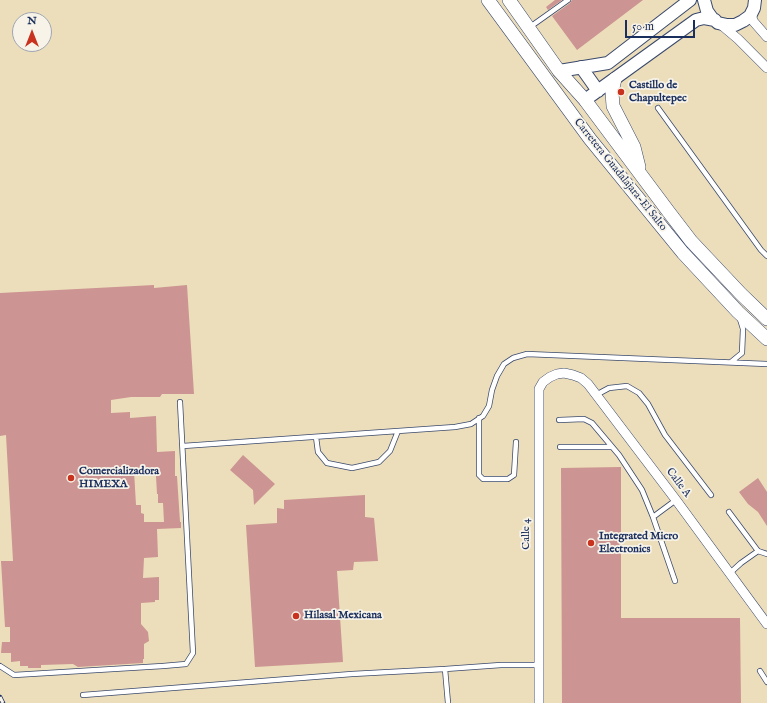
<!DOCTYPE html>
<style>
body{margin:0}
#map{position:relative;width:767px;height:703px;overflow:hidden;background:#ecdebb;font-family:"IM FELL English",serif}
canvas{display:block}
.north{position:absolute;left:12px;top:12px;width:40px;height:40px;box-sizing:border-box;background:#f7f3e8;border:1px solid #9fa5b1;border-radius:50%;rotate:0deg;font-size:11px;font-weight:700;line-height:16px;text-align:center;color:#1b2f5e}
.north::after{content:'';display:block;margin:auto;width:14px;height:18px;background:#c8321e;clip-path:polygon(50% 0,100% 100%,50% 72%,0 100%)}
.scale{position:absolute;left:625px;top:20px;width:70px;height:18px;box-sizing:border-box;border:2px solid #1b2f5e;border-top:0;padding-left:5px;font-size:12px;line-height:14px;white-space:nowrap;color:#1b2f5e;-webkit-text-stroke:3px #f7f3e8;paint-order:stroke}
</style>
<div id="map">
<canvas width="767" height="703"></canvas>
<div class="north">N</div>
<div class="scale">50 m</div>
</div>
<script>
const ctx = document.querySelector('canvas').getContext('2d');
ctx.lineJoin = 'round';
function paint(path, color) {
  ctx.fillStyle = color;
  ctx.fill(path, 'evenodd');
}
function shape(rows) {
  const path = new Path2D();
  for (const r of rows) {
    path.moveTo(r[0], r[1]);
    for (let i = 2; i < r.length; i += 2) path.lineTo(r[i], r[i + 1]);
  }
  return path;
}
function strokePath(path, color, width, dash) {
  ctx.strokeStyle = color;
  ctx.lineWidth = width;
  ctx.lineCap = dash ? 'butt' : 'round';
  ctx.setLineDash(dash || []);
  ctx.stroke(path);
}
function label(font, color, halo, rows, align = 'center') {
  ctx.font = font + ' "IM FELL English",serif';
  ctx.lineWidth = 3.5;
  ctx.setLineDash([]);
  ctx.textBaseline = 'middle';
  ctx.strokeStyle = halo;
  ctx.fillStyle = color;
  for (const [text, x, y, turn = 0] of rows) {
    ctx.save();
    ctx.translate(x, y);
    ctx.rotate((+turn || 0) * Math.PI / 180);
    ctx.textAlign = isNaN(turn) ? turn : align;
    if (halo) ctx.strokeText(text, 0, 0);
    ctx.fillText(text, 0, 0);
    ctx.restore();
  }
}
paint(shape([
 [555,0,562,0,548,10,546,7],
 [572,0,643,0,577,50,552,16,570,3],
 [154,285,154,288,187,285,194,394,162,394,160,397,131,397,111,400,111,413,130,412,130,418,156,416,157,452,175,451,175,476,177,476,180,522,181,522,181,528,157,529,158,557,144,558,143,578,159,577,159,600,155,600,155,602,141,603,141,624,148,632,149,641,144,644,144,659,143,659,143,663,78,667,73,664,41,665,41,668,28,668,28,666,20,666,20,661,11,662,11,653,1,653,2,642,10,642,10,627,5,627,1,561,13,561,6,435,0,436,0,293],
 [152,470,153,475,156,476,157,494,158,494,158,503,163,503,164,522,144,522,144,514,141,513,141,505,136,505,134,471],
 [243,455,275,484,254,505,253,490,230,470],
 [621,467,621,618,740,618,741,703,562,703,561,468],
 [758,478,767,492,767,526,758,512,748,504,739,492],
 [365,495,365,517,374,518,378,561,354,562,353,570,337,571,343,662,255,667,246,525,277,523,277,508,284,509,284,500]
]), '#cc9492');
const service = shape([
 [530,27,568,0],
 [658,108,761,250,767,256],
 [731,362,742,353,743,329,740,319],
 [596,395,609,388,627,386,639,393,648,404,665,435,711,495],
 [479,418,479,475,483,479,508,479,514,475,516,442],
 [559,420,584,419,592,423,619,455,642,490,653,517,676,500],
 [316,437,318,452,327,463,352,468,379,462,390,451,398,431],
 [183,446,455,427,471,424,483,416,489,406,492,390,497,376,504,364,513,358,527,354,767,364],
 [560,447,611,447],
 [729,512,758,551,741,563,730,573],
 [653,517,675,581],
 [758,551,767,554],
 [0,666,14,675,163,666,186,664,193,653,180,402],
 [760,671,767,682],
 [83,695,352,674,445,669],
 [448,703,445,669,501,665,539,665]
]);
const minor = shape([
 [751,13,753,21,767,37],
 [719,23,738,39,767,68],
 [539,703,539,389,543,382,550,377,557,374,564,373,573,375,581,378,588,384,676,500,767,624]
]);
const tertiary = shape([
 [704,0,707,11,712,18,718,23,727,25,735,25,743,21,750,16,754,8,755,0],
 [581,67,598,91],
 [559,71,608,63,690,0],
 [585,100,696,20,704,18,715,20]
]);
const secondary = shape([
 [488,0,590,139,683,253,738,312,767,339],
 [509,0,559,71,585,100,668,211,691,241,741,294,767,319],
 [615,79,612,92,613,106,634,147,639,167]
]);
strokePath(service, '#3a496c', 6);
strokePath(minor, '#3a496c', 10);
strokePath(tertiary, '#3a496c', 14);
strokePath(secondary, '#3a496c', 14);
strokePath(service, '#fff', 4.5);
strokePath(minor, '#fff', 9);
strokePath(tertiary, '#fff', 12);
strokePath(secondary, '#fff', 13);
const rail = shape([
 [0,697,3,703]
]);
strokePath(rail, '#1b2f5e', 4.5);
strokePath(rail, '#f7f3e8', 3, [9]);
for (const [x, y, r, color] of [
 [621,92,4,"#c8321e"],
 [71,478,4,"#c8321e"],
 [591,543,4,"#c8321e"],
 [296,616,4,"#c8321e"]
]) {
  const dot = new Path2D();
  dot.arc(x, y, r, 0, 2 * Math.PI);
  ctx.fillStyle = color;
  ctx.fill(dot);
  strokePath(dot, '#f7f3e8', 1.5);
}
label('bold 11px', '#1b2f5e', '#f7f3e8', [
 ["Castillo de",629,86],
 ["Chapultepec",629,99],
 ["Comercializadora",79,472],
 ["HIMEXA",79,485],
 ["Integrated Micro",599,537],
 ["Electronics",599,550],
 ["Hilasal Mexicana",304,616]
], 'left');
label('11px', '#1b2f5e', '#f7f3e8', [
 ["Carretera Guadalajara-El Salto",620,175,51],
 ["Calle A",678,483,53],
 ["Calle 4",527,534,-90]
]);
</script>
